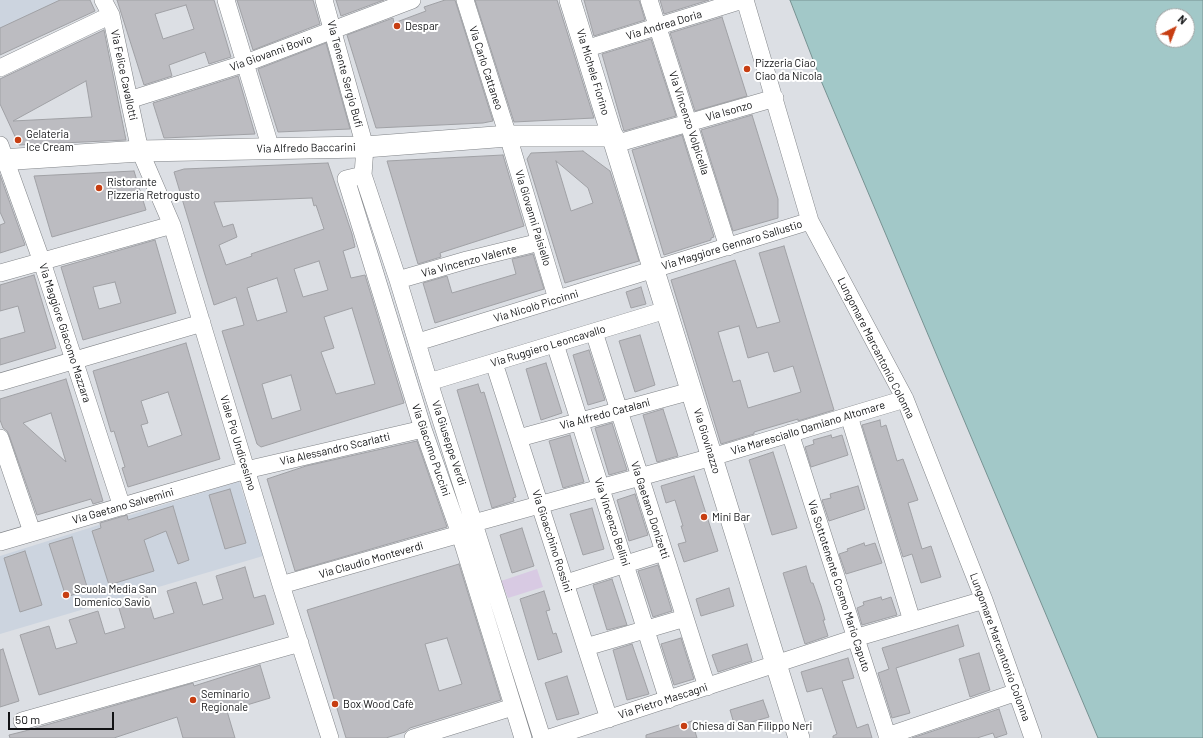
<!DOCTYPE html>
<meta charset="utf-8">
<style>
body{margin:0}
#map{position:relative;width:1203px;height:738px;overflow:hidden;background:#dcdfe4;font-family:Barlow,sans-serif}
canvas{display:block}
.north{position:absolute;left:1155px;top:8px;width:40px;height:40px;box-sizing:border-box;background:#fff;border:1px solid #a0a1a1;border-radius:50%;rotate:42deg;font-size:11px;font-weight:700;line-height:16px;text-align:center;color:#121315}
.north::after{content:'';display:block;margin:auto;width:14px;height:18px;background:#c73e12;clip-path:polygon(50% 0,100% 100%,50% 72%,0 100%)}
.scale{position:absolute;left:8px;top:712px;width:106px;height:18px;box-sizing:border-box;border:2px solid #121315;border-top:0;padding-left:5px;font-size:12px;line-height:14px;white-space:nowrap;color:#121315;-webkit-text-stroke:3px #fff;paint-order:stroke}
</style>
<div id="map">
<canvas width="1203" height="738"></canvas>
<div class="north">N</div>
<div class="scale">50 m</div>
</div>
<script>
const ctx = document.querySelector('canvas').getContext('2d');
ctx.lineJoin = 'round';
function paint(path, color) {
  ctx.fillStyle = color;
  ctx.fill(path, 'evenodd');
}
function shape(rows) {
  const path = new Path2D();
  for (const r of rows) {
    path.moveTo(r[0], r[1]);
    for (let i = 2; i < r.length; i += 2) path.lineTo(r[i], r[i + 1]);
  }
  return path;
}
function strokePath(path, color, width, dash) {
  ctx.strokeStyle = color;
  ctx.lineWidth = width;
  ctx.lineCap = dash ? 'butt' : 'round';
  ctx.setLineDash(dash || []);
  ctx.stroke(path);
}
function label(font, color, halo, rows, align = 'center') {
  ctx.font = font + ' Barlow,sans-serif';
  ctx.lineWidth = 4;
  ctx.setLineDash([]);
  ctx.textBaseline = 'middle';
  ctx.strokeStyle = halo;
  ctx.fillStyle = color;
  for (const [text, x, y, turn = 0] of rows) {
    ctx.save();
    ctx.translate(x, y);
    ctx.rotate((+turn || 0) * Math.PI / 180);
    ctx.textAlign = isNaN(turn) ? turn : align;
    if (halo) ctx.strokeText(text, 0, 0);
    ctx.fillText(text, 0, 0);
    ctx.restore();
  }
}
paint(shape([
 [0,0,89,0,0,55],
 [239,481,263,556,0,634,0,556]
]), '#ccd4df');
paint(shape([
 [537,569,543,587,508,598,501,581]
]), '#d8cae3');
const water = shape([
 [790,0,1203,0,1203,738,1098,738,822,83,790,0],
 [1163,16,1187,16,1187,40,1163,40,1163,16]
]);
paint(water, '#a2c8c8');
strokePath(water, '#779292', 1);
const building = shape([
 [60,0,90,0,95,11,0,55,0,28,60,0],
 [117,0,214,0,231,57,209,64,205,52,169,65,172,76,144,85,117,0],
 [186,5,194,29,163,39,155,14,186,5],
 [237,0,313,0,320,24,253,50,237,0],
 [336,0,384,0,341,16,336,0],
 [445,0,455,0,493,121,483,123,376,128,347,35,393,18,394,23,426,11,424,7,445,0],
 [475,0,557,0,594,118,514,122,475,0],
 [584,0,639,0,645,20,594,36,584,0],
 [660,0,709,0,664,14,660,0],
 [722,17,747,96,695,111,670,33,722,17],
 [104,30,126,140,19,145,0,104,0,79,104,30],
 [86,81,92,117,13,121,86,81],
 [651,39,676,116,624,131,602,54,651,39],
 [326,43,350,129,278,132,258,69,326,43],
 [238,76,255,134,164,138,153,103,238,76],
 [752,115,778,199,778,218,733,231,701,130,752,115],
 [682,135,714,237,711,238,711,240,664,255,632,150,682,135],
 [583,151,610,171,639,261,565,283,527,159,531,153,583,151],
 [556,161,588,188,593,203,571,211,556,161],
 [503,155,524,226,440,253,441,257,418,264,387,161,503,155],
 [328,163,352,234,355,247,343,251,351,278,365,275,404,403,261,447,257,444,222,331,244,325,236,297,214,305,174,172,184,169,328,163],
 [312,198,314,206,316,205,324,229,251,254,252,256,226,265,219,245,237,237,233,224,223,227,214,202,312,198],
 [319,261,328,290,303,297,294,269,319,261],
 [277,278,287,312,257,321,247,288,277,278],
 [352,308,375,384,336,394,321,352,334,348,324,317,352,308],
 [291,375,301,410,272,419,262,384,291,375],
 [134,171,146,210,52,237,34,176,134,171],
 [0,175,25,245,0,253,0,225,5,223,0,212,0,175],
 [155,240,176,313,83,340,61,267,155,240],
 [115,282,121,303,99,309,93,287,115,282],
 [784,246,834,410,798,421,798,419,754,432,754,434,721,444,671,280,735,260,757,328,780,322,759,253,784,246],
 [739,326,748,358,768,352,774,372,793,366,801,392,748,408,740,380,733,382,718,332,739,326],
 [533,254,544,289,435,323,423,283,447,276,452,293,516,274,512,259,533,254],
 [34,275,56,348,0,365,0,339,25,332,18,306,0,311,0,285,34,275],
 [641,287,646,304,631,308,626,292,641,287],
 [640,335,655,385,635,392,619,341,640,335],
 [186,343,220,459,128,487,122,468,125,467,114,431,111,432,93,371,186,343],
 [168,392,182,435,148,447,141,425,148,423,141,401,168,392],
 [589,350,605,400,588,405,573,355,589,350],
 [546,363,562,413,541,420,526,369,546,363],
 [66,379,103,501,93,504,91,499,37,515,9,435,7,431,3,428,0,420,0,399,66,379],
 [51,413,66,462,23,423,51,413],
 [478,384,481,393,484,392,516,497,513,498,514,501,492,508,457,390,478,384],
 [663,409,678,456,657,462,643,415,663,409],
 [880,420,881,427,886,425,897,461,903,459,918,500,908,503,922,549,931,546,941,577,921,583,912,554,903,557,862,425,880,420],
 [612,423,627,470,609,475,595,428,612,423],
 [570,435,584,482,563,488,549,441,570,435],
 [831,435,832,438,842,435,848,455,811,467,805,447,814,444,813,440,831,435],
 [417,441,447,527,295,571,267,479,306,466,417,441],
 [773,452,797,528,772,535,749,460,773,452],
 [694,476,718,551,684,562,678,544,686,542,681,526,683,526,675,500,666,503,661,486,694,476],
 [858,486,865,509,829,521,822,500,831,498,830,494,858,486],
 [230,489,246,543,225,549,209,495,230,489],
 [635,494,648,535,629,541,617,500,635,494],
 [173,506,189,560,178,564,166,531,144,540,154,571,109,585,92,531,101,528,100,523,127,515,128,520,173,506],
 [592,508,604,549,583,555,570,514,592,508],
 [522,528,534,566,512,573,500,535,522,528],
 [72,537,88,590,66,597,49,544,72,537],
 [864,543,865,546,875,543,882,563,846,574,839,554,848,551,847,549,864,543],
 [25,551,42,605,20,612,4,558,25,551],
 [459,564,501,700,410,728,405,732,386,738,346,738,307,610,459,564],
 [447,638,462,684,439,691,425,644,447,638],
 [658,565,672,611,653,617,638,571,658,565],
 [806,566,811,583,813,583,821,606,825,620,823,620,828,636,805,644,783,573,806,566],
 [245,567,254,598,265,595,274,624,39,695,20,635,49,626,56,649,77,643,69,620,98,611,105,634,125,628,118,605,147,596,154,619,174,613,167,591,196,582,203,605,223,599,216,576,245,567],
 [612,579,627,625,607,630,593,585,612,579],
 [729,588,734,606,701,616,696,599,729,588],
 [544,591,550,610,546,611,553,634,556,633,562,652,538,660,520,599,544,591],
 [881,597,882,600,891,597,897,615,862,625,857,608,864,605,863,602,881,597],
 [958,625,964,646,896,668,910,713,892,718,878,673,889,669,882,648,958,625],
 [681,638,694,679,674,685,661,644,681,638],
 [632,644,649,694,627,700,613,650,632,644],
 [747,644,752,661,718,672,712,655,747,644],
 [3,649,19,701,0,707,0,650,3,649],
 [979,653,990,690,970,697,959,659,979,653],
 [848,658,854,678,842,681,857,728,868,724,872,738,833,738,833,736,837,734,822,688,807,692,801,672,848,658],
 [260,665,270,698,227,711,235,738,183,738,177,717,114,738,10,738,9,735,25,731,193,683,194,686,260,665],
 [567,676,579,714,557,720,545,683,567,676],
 [763,700,769,717,735,727,730,710,763,700],
 [999,709,1007,734,995,738,993,733,977,738,912,738,999,709],
 [692,721,697,738,646,738,646,735,692,721]
]);
paint(building, '#bcbcc1');
strokePath(building, '#a0a1a5', 1);
const minor = shape([
 [103,0,111,15,140,151,172,225,281,585,330,738],
 [226,0,271,149],
 [324,0,365,147,363,175,398,280,429,382,542,738],
 [465,0,508,136,557,299],
 [649,0,728,247],
 [745,0,810,221,905,399,984,600,1033,738],
 [585,49,743,0],
 [0,68,111,15],
 [129,100,246,63,412,0],
 [615,144,775,98],
 [0,145,42,262,122,507],
 [363,175,346,179,423,429,460,534,523,738],
 [0,273,172,225],
 [398,280,467,260,540,242],
 [594,332,707,687],
 [418,342,810,221],
 [555,344,668,700],
 [494,363,609,719],
 [0,382,202,323],
 [429,382,666,310],
 [849,416,912,621],
 [790,433,888,738],
 [0,438,32,532],
 [519,438,691,391],
 [474,523,712,457,905,399],
 [0,542,246,470,423,429],
 [566,583,664,552],
 [281,585,460,534],
 [586,647,685,618],
 [22,721,300,643],
 [887,736,1017,692],
 [413,738,513,707],
 [549,738,855,638,984,600]
]);
const tertiary = shape([
 [570,0,799,738],
 [0,160,140,151,365,147,508,136,613,136]
]);
strokePath(minor, '#818488', 18);
strokePath(tertiary, '#818488', 22);
strokePath(minor, '#fff', 17);
strokePath(tertiary, '#fff', 21);
for (const [x, y, r, color] of [
 [397,26,4,"#c73e12"],
 [747,69,4,"#c73e12"],
 [18,140,4,"#c73e12"],
 [99,188,4,"#c73e12"],
 [704,517,4,"#c73e12"],
 [66,595,4,"#c73e12"],
 [193,700,4,"#c73e12"],
 [335,704,4,"#c73e12"],
 [684,726,4,"#c73e12"]
]) {
  const dot = new Path2D();
  dot.arc(x, y, r, 0, 2 * Math.PI);
  ctx.fillStyle = color;
  ctx.fill(dot);
  strokePath(dot, '#fff', 1.5);
}
label('11px', '#121315', '#fff', [
 ["Via Andrea Doria",664,25,-17],
 ["Via Giovanni Bovio",271,53,-20],
 ["Via Carlo Cattaneo",486,68,72],
 ["Via Michele Fiorino",593,72,73],
 ["Via Tenente Sergio Bufi",345,74,75],
 ["Via Felice Cavallotti",124,75,78],
 ["Via Isonzo",729,111,-16],
 ["Via Vincenzo Volpicella",689,123,72],
 ["Via Alfredo Baccarini",306,148,-1],
 ["Via Giovanni Paisiello",533,218,73],
 ["Via Maggiore Gennaro Sallustio",732,245,-17],
 ["Via Vincenzo Valente",469,261,-15],
 ["Via Nicolò Piccinni",536,306,-17],
 ["Via Maggiore Giacomo Mazzara",65,333,72],
 ["Via Ruggiero Leoncavallo",548,346,-17],
 ["Lungomare Marcantonio Colonna",876,348,63],
 ["Via Alfredo Catalani",605,414,-15],
 ["Via Maresciallo Damiano Altomare",808,428,-17],
 ["Via Giovinazzo",707,441,73],
 ["Viale Pio Undicesimo",238,443,73],
 ["Via Giuseppe Verdi",449,443,72],
 ["Via Alessandro Scarlatti",335,449,-13],
 ["Via Giacomo Puccini",431,450,71],
 ["Via Gaetano Salvemini",123,506,-16],
 ["Via Gaetano Donizetti",650,510,72],
 ["Via Vincenzo Bellini",612,522,72],
 ["Via Gioacchino Rossini",552,541,72],
 ["Via Claudio Monteverdi",371,560,-16],
 ["Via Sottotenente Cosmo Mario Caputo",839,586,72],
 ["Lungomare Marcantonio Colonna",1000,647,70],
 ["Via Pietro Mascagni",663,701,-18]
]);
label('11px', '#121315', '#fff', [
 ["Despar",405,26],
 ["Pizzeria Ciao",755,63],
 ["Ciao da Nicola",755,76],
 ["Gelateria",26,134],
 ["Ice Cream",26,147],
 ["Ristorante",107,182],
 ["Pizzeria Retrogusto",107,195],
 ["Mini Bar",712,517],
 ["Scuola Media San",74,589],
 ["Domenico Savio",74,602],
 ["Seminario",201,694],
 ["Regionale",201,707],
 ["Box Wood Cafè",343,704],
 ["Chiesa di San Filippo Neri",692,726]
], 'left');
</script>
